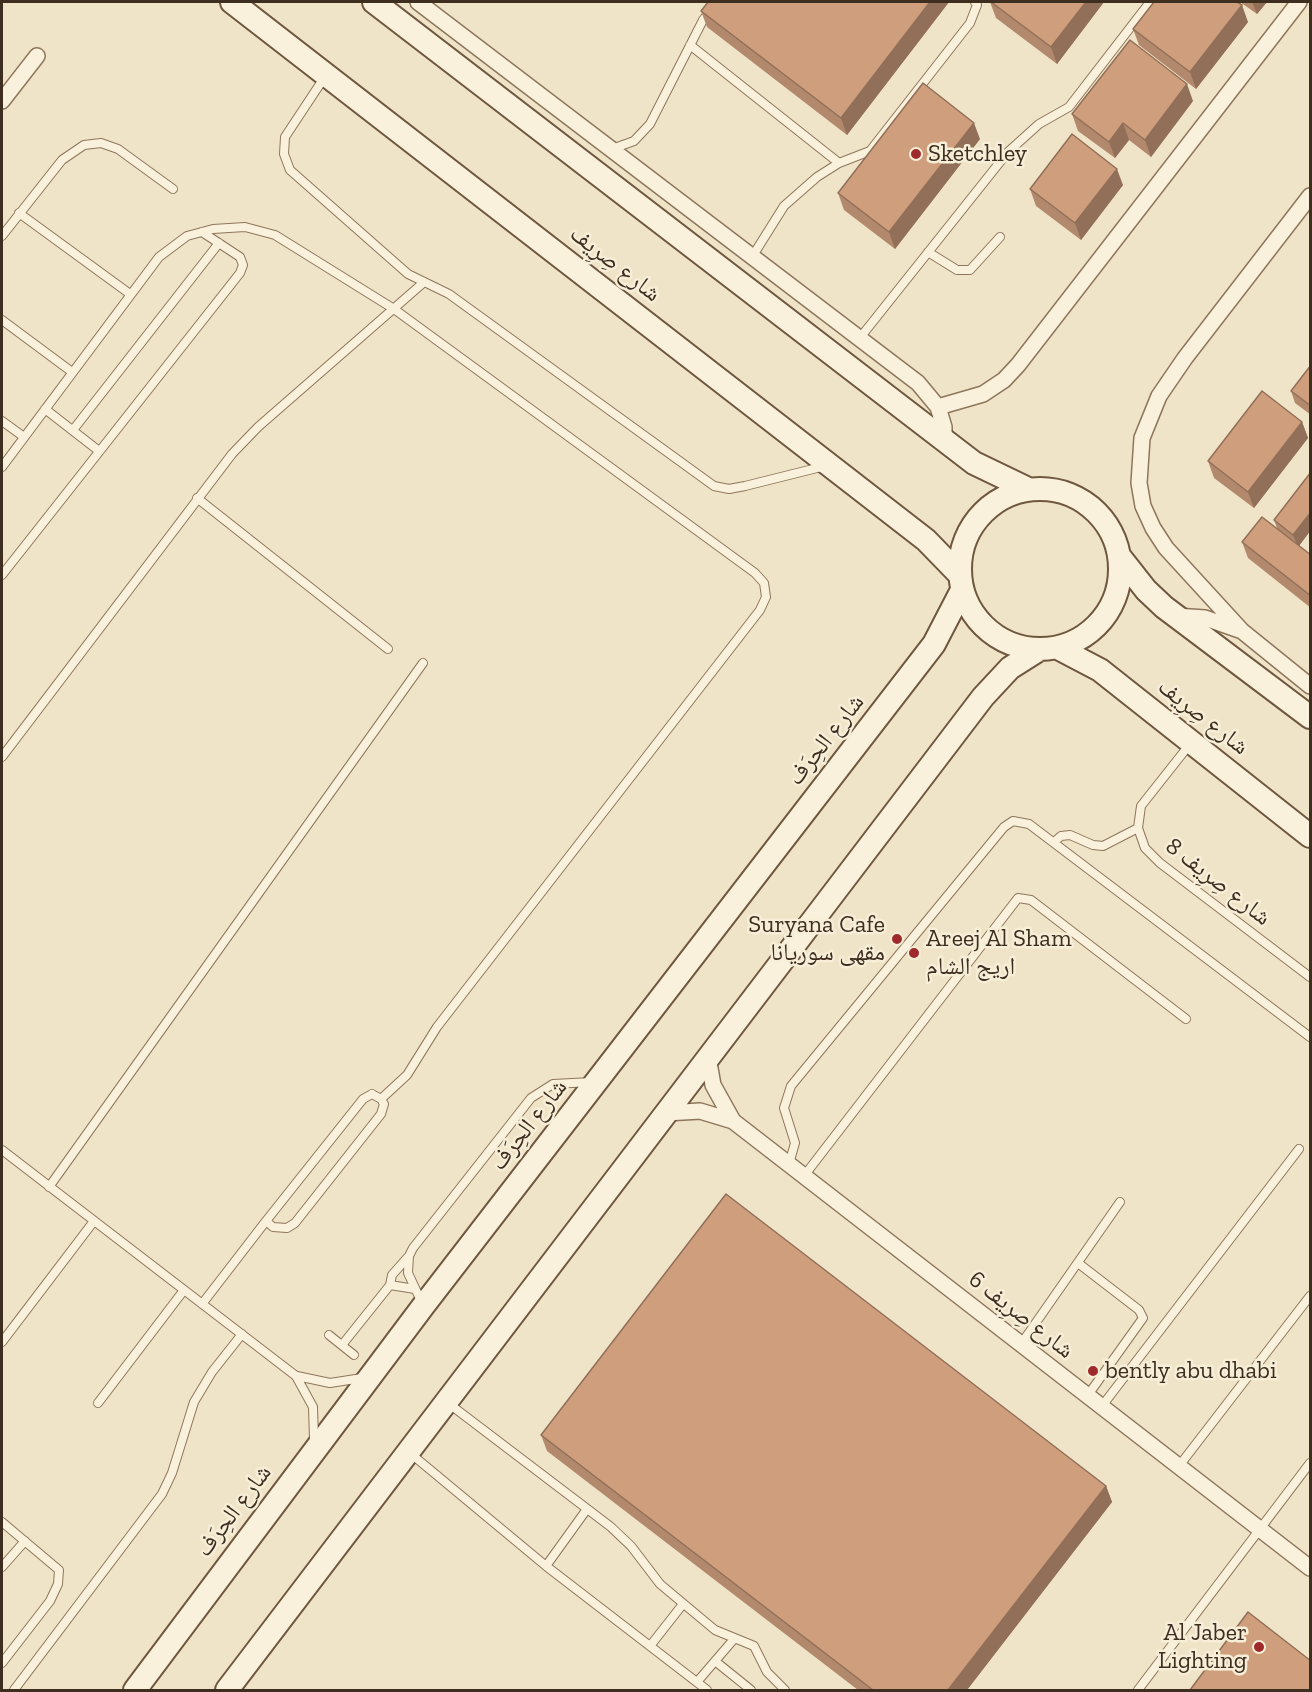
<!DOCTYPE html>
<meta charset="utf-8">
<style>
body{margin:0}
#map{position:relative;width:1312px;height:1692px;overflow:hidden;background:#f0e4c8;font-family:"Zilla Slab",serif}
canvas{display:block}
.frame{position:absolute;inset:0;border:3px solid #3d2e20;pointer-events:none}
</style>
<div id="map">
<canvas width="1312" height="1692"></canvas>
<div class="frame"></div>
</div>
<script>
const ctx = document.querySelector('canvas').getContext('2d');
ctx.lineJoin = 'round';
function shape(rows) {
  const path = new Path2D();
  for (const r of rows) {
    if (r.length === 3) {
      path.moveTo(r[0] + r[2], r[1]);
      path.arc(r[0], r[1], r[2], 0, 2 * Math.PI);
      continue;
    }
    path.moveTo(r[0], r[1]);
    for (let i = 2; i < r.length; i += 2) path.lineTo(r[i], r[i + 1]);
  }
  return path;
}
function strokePath(path, color, width, dash) {
  ctx.strokeStyle = color;
  ctx.lineWidth = width;
  ctx.lineCap = dash ? 'butt' : 'round';
  ctx.setLineDash(dash || []);
  ctx.stroke(path);
}
function paint(path, color) {
  ctx.fillStyle = color;
  ctx.fill(path, 'evenodd');
}
function label(font, color, halo, rows, align = 'center') {
  ctx.font = font + ' "Zilla Slab","Noto Naskh Arabic",serif';
  ctx.lineWidth = 5;
  ctx.setLineDash([]);
  ctx.textBaseline = 'middle';
  ctx.strokeStyle = halo;
  ctx.fillStyle = color;
  for (const [text, x, y, turn = 0] of rows) {
    ctx.save();
    ctx.translate(x, y);
    ctx.rotate((+turn || 0) * Math.PI / 180);
    ctx.textAlign = isNaN(turn) ? turn : align;
    if (halo) ctx.strokeText(text, 0, 0);
    ctx.fillText(text, 0, 0);
    ctx.restore();
  }
}
const lane = shape([
 [690,45,839,163],
 [324,78,285,137,284,154,290,170,408,274,449,294,714,486,729,489,745,486,825,466],
 [612,149,634,141,650,124,703,20,717,2],
 [19,213,130,294],
 [2,236,62,160,84,145,101,143,118,149,173,189],
 [928,252,957,270,970,270,1000,237],
 [752,257,784,206,817,177,839,163,870,151,970,23,977,5,975,2],
 [2,320,72,372],
 [859,339,1008,152,1039,124,1069,107,1150,2],
 [45,409,99,451],
 [2,421,24,437],
 [73,430,219,243],
 [2,467,159,257,187,236,213,229,245,227,275,235,394,309,755,573,764,583,766,597,760,610,437,1027,407,1075,381,1099],
 [197,498,388,649],
 [2,575,240,273,243,265,240,257,202,232],
 [1190,744,1141,806,1138,828,1145,848,1160,863,1310,977],
 [2,757,232,454,258,427,423,283],
 [1054,842,1061,836,1070,835,1093,845,1103,846,1138,828],
 [372,1094,381,1099,384,1104,381,1114,295,1223,287,1228,273,1227,266,1221,363,1099,372,1094],
 [2,1150,296,1376,313,1407,314,1439],
 [789,1164,795,1143,784,1108,791,1086,1004,827,1013,821,1029,824,1310,1037],
 [804,1176,1018,898,1031,900,1186,1019],
 [49,1187,423,663],
 [1078,1263,1139,1310,1143,1318,1088,1395],
 [390,1285,415,1289],
 [422,1303,408,1273,409,1256,413,1248,531,1098,553,1084,592,1082],
 [202,1304,266,1221],
 [329,1335,354,1355],
 [2,1342,94,1221],
 [1021,1344,1120,1202],
 [342,1345,390,1285,392,1275,408,1257],
 [297,1376,330,1383,362,1378],
 [98,1403,184,1290],
 [448,1403,611,1527,631,1546,660,1584,715,1630,754,1646,767,1672,785,1690],
 [1102,1406,1299,1149],
 [410,1453,546,1566,707,1690],
 [1179,1466,1310,1296],
 [2,1522,59,1570,58,1584,50,1601,2,1663],
 [546,1566,587,1509],
 [2,1567,25,1541],
 [650,1646,683,1604],
 [715,1661,751,1690],
 [697,1682,734,1639],
 [14,1690,162,1494,172,1473,194,1402,212,1372,242,1334],
 [1138,1690,1310,1463]
]);
const street = shape([
 [418,2,918,383,938,407,944,427,944,439],
 [2,101,37,56],
 [938,407,983,394,1004,380,1018,365,1299,2],
 [1176,616,1205,618,1242,631,1310,686],
 [1242,631,1166,548,1153,528,1143,506,1139,483,1142,438,1159,396,1185,358,1310,196],
 [708,1057,713,1085,733,1121],
 [666,1113,700,1111,733,1121,1310,1568]
]);
const secondary = shape([
 [232,2,926,540,960,575],
 [374,2,974,463,1028,489],
 [1040,569,80],
 [1120,557,1146,590,1164,607,1310,717],
 [1058,648,1100,670,1310,836],
 [135,1690,424,1305,934,644,962,590],
 [227,1690,983,697,1010,668,1040,649]
]);
strokePath(lane, '#8d765c', 10);
strokePath(street, '#8d765c', 18);
strokePath(secondary, '#6f573f', 26);
strokePath(lane, '#faf1dc', 8);
strokePath(street, '#faf1dc', 15);
strokePath(secondary, '#faf1dc', 22);
paint(shape([
 [708,2,949,2,847,135,707,27,701,11],
 [990,2,1104,2,1057,64,996,18],
 [1240,2,1267,2,1257,14],
 [1248,22,1196,89,1139,45,1133,29],
 [1193,101,1151,157,1129,140,1115,158,1078,131,1072,114],
 [980,139,895,249,844,210,838,193],
 [1123,185,1081,240,1036,206,1030,189],
 [1311,365,1311,415,1295,403,1291,391],
 [1302,422,1308,438,1254,508,1214,478,1208,461],
 [1311,472,1311,530,1299,546,1311,555,1311,608,1248,558,1242,542,1277,528,1274,520],
 [541,1435,1106,1486,1112,1502,967,1690,858,1690,547,1451]
]), '#b2896c');
paint(shape([
 [930,2,949,2,847,135,841,118],
 [1086,2,1104,2,1057,64,1051,47],
 [1252,2,1267,2,1257,14],
 [1242,5,1248,22,1196,89,1190,72],
 [1187,84,1193,101,1151,157,1145,140],
 [974,123,980,139,895,249,889,232],
 [1123,123,1129,140,1115,158,1109,142],
 [1117,169,1123,185,1081,240,1075,223],
 [1302,422,1308,438,1254,508,1248,492],
 [1311,512,1311,530,1298,547,1293,535],
 [1106,1486,1112,1502,967,1690,948,1690]
]), '#916f58');
const building = shape([
 [708,2,930,2,841,118,701,11,708,2],
 [991,2,1086,2,1051,47,991,2],
 [1154,2,1237,2,1242,5,1190,72,1133,29,1154,2],
 [1130,40,1187,84,1145,140,1123,123,1109,142,1072,114,1130,40],
 [923,83,974,123,889,232,838,193,923,83],
 [1072,134,1117,169,1075,223,1030,189,1072,134],
 [1311,365,1311,406,1291,391,1311,365],
 [1262,391,1302,422,1248,492,1208,461,1262,391],
 [1311,472,1311,512,1293,535,1274,520,1311,472],
 [1262,517,1311,555,1311,596,1242,542,1262,517],
 [726,1194,1106,1486,948,1690,873,1690,541,1435,726,1194],
 [1248,1612,1311,1661,1311,1690,1190,1690,1248,1612]
]);
paint(building, '#cf9f7d');
strokePath(building, '#916f58', 1.5);
for (const [x, y, r, color] of [
 [916,154,6,"#9e2a2b"],
 [897,939,6,"#9e2a2b"],
 [914,953,6,"#9e2a2b"],
 [1093,1371,6,"#9e2a2b"],
 [1259,1647,6,"#9e2a2b"]
]) {
  const dot = new Path2D();
  dot.arc(x, y, r, 0, 2 * Math.PI);
  ctx.fillStyle = color;
  ctx.fill(dot);
  strokePath(dot, '#f7eed8', 2);
}
label('24px', '#3d2e20', '#f7eed8', [
 ["Sketchley",928,154],
 ["Suryana Cafe",885,925,"right"],
 ["مقهى سوريانا",885,953,"right"],
 ["Areej Al Sham",926,939],
 ["اريج الشام",926,967],
 ["bently abu dhabi",1105,1371],
 ["Al Jaber",1247,1633,"right"],
 ["Lighting",1247,1661,"right"]
], 'left');
label('24px', '#3d2e20', '#f7eed8', [
 ["شارع صِرِيف",615,264,38],
 ["شارع صِرِيف",1203,717,38],
 ["شارع الحِرَف",826,740,-52],
 ["شارع صِرِيف 8",1218,882,38],
 ["شارع الحِرَف",529,1125,-52],
 ["شارع صِرِيف 6",1021,1315,38],
 ["شارع الحِرَف",234,1511,-53]
]);
</script>
